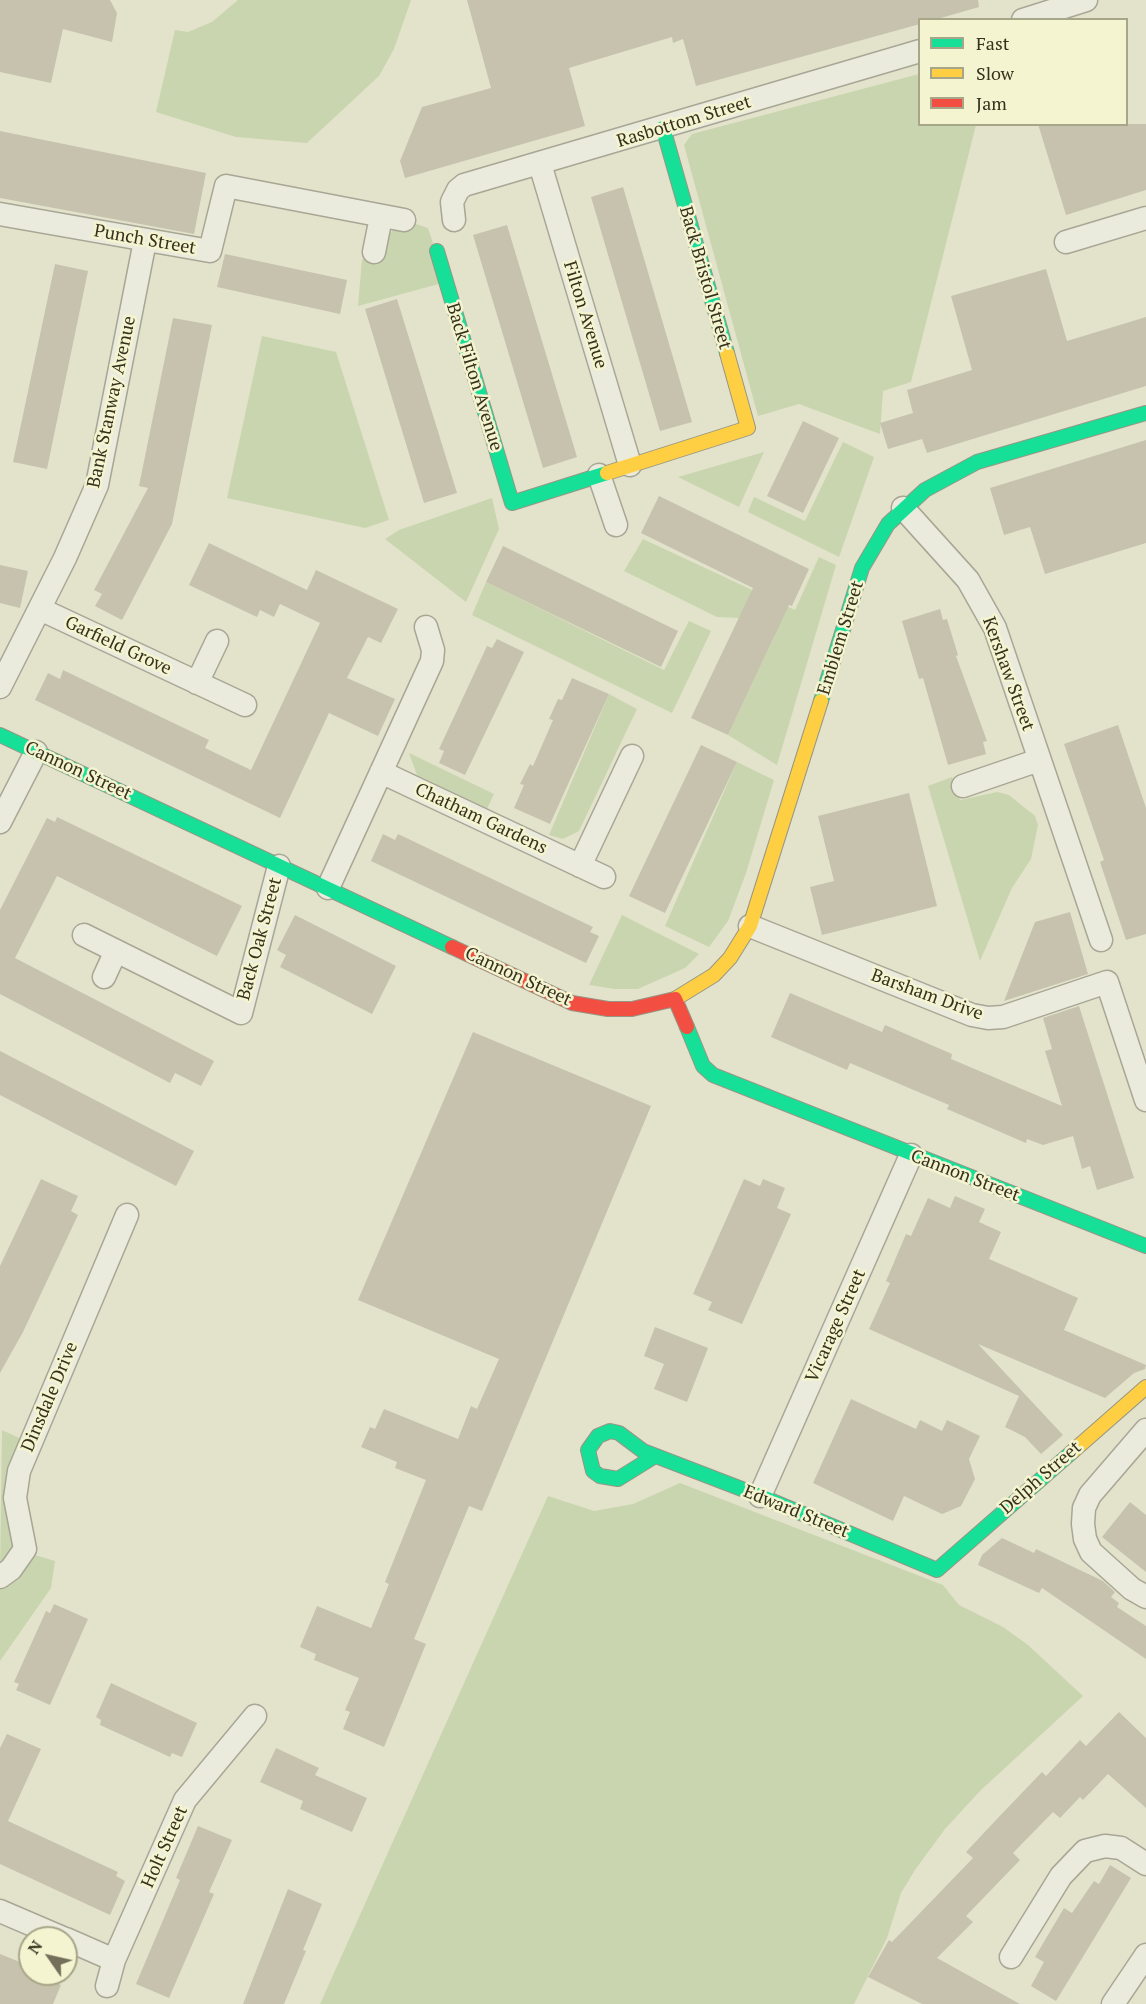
<!DOCTYPE html>
<style>
body{margin:0}
#map{position:relative;width:1146px;height:2004px;overflow:hidden;background:#e3e3cc;font-family:"PT Serif",serif}
canvas{display:block}
.legend{position:absolute;left:918px;top:18px;width:210px;height:108px;box-sizing:border-box;background:#f4f4d1;border:2px solid #a8a689;margin:0;padding:8px 10px;list-style:none;font-size:18px;color:#36311d}
.legend li{display:flex;align-items:center;gap:12px;height:30px}
.legend b{width:30px;border:2px solid #a8a689}
.north{position:absolute;left:18px;top:1926px;width:60px;height:60px;box-sizing:border-box;background:#f4f4d1;border:2px solid #a8a689;border-radius:50%;rotate:304deg;font-size:16px;font-weight:700;line-height:24px;text-align:center;color:#36311d}
.north::after{content:'';display:block;margin:auto;width:21px;height:27px;background:#736f5a;clip-path:polygon(50% 0,100% 100%,50% 72%,0 100%)}
</style>
<div id="map">
<canvas width="1146" height="2004"></canvas>
<ul class="legend">
<li><b style="height:8px;background:#16e098"></b>Fast</li>
<li><b style="height:8px;background:#ffcf43"></b>Slow</li>
<li><b style="height:8px;background:#f24e42"></b>Jam</li>
</ul>
<div class="north">N</div>
</div>
<script>
const ctx = document.querySelector('canvas').getContext('2d');
ctx.lineJoin = 'round';
function paint(path, color) {
  ctx.fillStyle = color;
  ctx.fill(path, 'evenodd');
}
function shape(rows) {
  const path = new Path2D();
  for (const r of rows) {
    path.moveTo(r[0], r[1]);
    for (let i = 2; i < r.length; i += 2) path.lineTo(r[i], r[i + 1]);
  }
  return path;
}
function strokePath(path, color, width, dash) {
  ctx.strokeStyle = color;
  ctx.lineWidth = width;
  ctx.lineCap = dash ? 'butt' : 'round';
  ctx.setLineDash(dash || []);
  ctx.stroke(path);
}
function label(font, color, halo, rows, align = 'center') {
  ctx.font = font + ' "PT Serif",serif';
  ctx.lineWidth = 5;
  ctx.setLineDash([]);
  ctx.textBaseline = 'middle';
  ctx.strokeStyle = halo;
  ctx.fillStyle = color;
  for (const [text, x, y, turn = 0] of rows) {
    ctx.save();
    ctx.translate(x, y);
    ctx.rotate((+turn || 0) * Math.PI / 180);
    ctx.textAlign = isNaN(turn) ? turn : align;
    if (halo) ctx.strokeText(text, 0, 0);
    ctx.fillText(text, 0, 0);
    ctx.restore();
  }
}
paint(shape([
 [238,0,411,0,394,49,379,76,307,143,236,137,156,112,175,30,188,32,212,22],
 [919,74,920,124,976,125,911,382,883,391,880,434,799,404,758,416,684,145,692,134],
 [404,220,428,228,446,282,358,306,362,260],
 [262,336,336,352,389,520,365,528,227,498],
 [843,442,874,457,839,557,748,512,754,497,805,521],
 [764,452,739,507,678,477],
 [492,498,499,529,466,602,385,539,399,530],
 [643,539,795,610,819,557,836,565,777,765,728,735,775,635,739,618,717,617,624,571],
 [486,582,664,670,689,621,711,631,672,713,472,615],
 [609,694,637,709,579,831,563,839,549,835],
 [409,753,494,794,487,809,417,775],
 [737,762,774,780,746,873,728,921,709,947,665,926],
 [952,777,960,800,997,792,1009,795,1035,816,1038,825,1031,859,1012,888,980,961,928,786],
 [622,915,699,954,685,968,638,989,615,989,589,985],
 [2,1430,30,1443,16,1491,25,1549,0,1574],
 [680,1483,943,1585,959,1605,1003,1627,1028,1645,1083,1696,980,1791,945,1829,915,1870,901,1893,887,1938,854,2004,320,2004,548,1496,594,1511,633,1504],
 [25,1552,55,1561,51,1588,0,1661,0,1575]
]), '#c9d5ae');
paint(shape([
 [0,0,110,0,117,13,112,42,63,29,51,83,0,72],
 [467,0,978,0,979,7,934,20,920,20,920,24,696,86,683,39,673,43,672,37,569,68,585,126,405,178,400,161,422,107,491,88],
 [1038,124,1146,124,1146,190,1066,215],
 [0,131,206,173,194,234,0,198],
 [623,187,692,422,660,431,591,197],
 [507,225,577,457,543,468,473,235],
 [225,254,347,280,340,314,217,287],
 [55,264,88,271,47,469,13,462],
 [1046,269,1067,341,1146,317,1146,386,927,453,922,439,888,449,880,423,913,413,907,390,972,370,951,296],
 [397,299,457,493,424,503,365,309],
 [173,318,212,325,172,524,122,620,95,606,102,594,94,590,148,488,139,486],
 [803,421,839,438,803,513,767,496],
 [1146,440,1146,543,1045,574,1030,527,1004,535,990,488],
 [659,496,809,569,792,606,789,605,728,735,691,718,753,588,641,533],
 [209,543,307,590,316,570,398,609,381,643,368,637,347,678,395,699,378,736,329,713,280,818,35,700,48,673,60,679,63,670,209,740,205,748,251,770,320,623,280,604,274,617,260,610,257,617,189,585],
 [503,546,678,631,661,667,486,582],
 [0,565,28,571,20,608,0,603],
 [940,609,943,620,947,619,958,655,956,656,987,741,983,742,986,754,948,765,923,678,919,679,902,621],
 [497,639,524,652,465,775,439,763,444,751,439,749,487,646,492,648],
 [572,678,609,694,550,824,514,808,524,785,520,784,530,764,533,766,553,720,549,719,558,699,562,700],
 [1118,725,1146,808,1146,934,1126,940,1100,862,1104,860,1064,744],
 [701,745,737,762,665,913,629,896],
 [909,793,937,906,822,935,810,887,834,881,818,816],
 [57,817,242,906,217,956,57,876,15,958,214,1061,201,1086,175,1073,170,1083,0,994,0,910,47,818,55,822],
 [383,834,395,840,398,834,593,927,590,932,599,936,586,963,371,861],
 [1070,912,1088,974,1004,1001,1035,922],
 [295,915,396,966,372,1014,280,967,286,955,277,950],
 [790,993,882,1032,885,1025,922,1041,952,1054,951,1059,1062,1106,1045,1051,1052,1049,1043,1018,1079,1006,1134,1178,1097,1190,1090,1166,1082,1169,1073,1136,1043,1145,1027,1139,1026,1143,947,1109,949,1105,850,1063,847,1070,771,1037],
 [473,1032,651,1106,482,1511,469,1506,414,1639,426,1644,384,1747,343,1729,350,1712,345,1710,359,1678,314,1660,316,1654,300,1647,317,1606,371,1628,389,1584,385,1582,426,1480,395,1468,397,1462,361,1447,370,1427,375,1429,384,1409,458,1439,471,1406,477,1409,499,1359,358,1300],
 [0,1051,194,1151,176,1186,0,1095],
 [41,1179,78,1196,71,1211,78,1215,23,1332,0,1373,0,1266],
 [744,1179,760,1186,763,1179,785,1188,777,1208,791,1214,742,1324,708,1310,712,1302,693,1294],
 [955,1196,985,1209,979,1222,1001,1232,989,1259,1078,1298,1064,1330,1146,1365,1145,1369,1134,1373,1105,1398,978,1344,1063,1435,1041,1454,1025,1437,1005,1427,1019,1396,869,1329,890,1283,886,1281,906,1234,911,1236,928,1198,950,1208],
 [655,1327,708,1348,687,1402,654,1389,664,1364,644,1356],
 [851,1399,916,1429,920,1420,942,1431,947,1420,980,1436,969,1459,975,1479,961,1506,942,1514,904,1496,893,1521,813,1483],
 [1130,1502,1146,1515,1146,1572,1102,1537],
 [1002,1538,1034,1553,1036,1549,1103,1581,1115,1592,1111,1597,1119,1603,1117,1607,1146,1626,1146,1659,1042,1588,1039,1593,978,1565,982,1555],
 [54,1604,88,1619,50,1705,16,1690,19,1684,14,1682,46,1611,50,1613],
 [111,1683,197,1723,182,1757,172,1753,170,1757,100,1725,101,1720,96,1717],
 [1119,1712,1146,1738,1146,1808,1108,1774,1083,1800,1080,1797,1060,1818,1053,1812,1013,1853,1020,1860,966,1916,973,1922,937,1958,1020,2004,922,2004,868,1977,889,1940,892,1942,973,1858,966,1852,995,1821,1042,1772,1046,1776,1080,1740,1086,1746],
 [7,1734,41,1749,8,1821,118,1872,116,1876,125,1881,110,1915,0,1864,0,1748],
 [276,1748,319,1768,315,1775,367,1798,352,1832,300,1809,303,1801,260,1782],
 [198,1826,232,1840,209,1892,214,1894,169,1998,136,1984,180,1880,176,1878],
 [1110,1865,1131,1878,1056,2001,1031,1986,1044,1962,1035,1957,1064,1908,1072,1913,1094,1881,1099,1884],
 [288,1889,322,1904,303,1950,306,1951,284,2004,243,2004],
 [0,1954,30,1966,30,1974,54,1976,52,1981,61,1985,53,2004,0,2004]
]), '#c6c2ad');
const street = shape([
 [1023,20,1086,0],
 [540,164,630,465],
 [0,214,210,251,226,186,404,220],
 [454,220,452,202,458,190,464,185,920,51],
 [1066,242,1146,218],
 [374,252,381,217],
 [599,475,616,525],
 [903,508,968,580,995,628,1101,940],
 [40,609,245,705],
 [197,683,217,641],
 [0,687,65,558,97,485,145,241],
 [381,772,604,877],
 [963,786,1039,760],
 [0,822,36,752],
 [580,866,632,756],
 [328,888,432,661,433,650,426,627],
 [750,926,972,1015,988,1018,1003,1017,1107,982,1146,1100],
 [84,935,241,1013,279,866],
 [104,977,116,951],
 [1146,1430,1090,1495,1084,1508,1083,1524,1085,1539,1091,1552,1132,1589,1146,1597],
 [760,1496,911,1155],
 [0,1577,11,1569,25,1549,15,1498,19,1471,127,1215],
 [0,1911,63,1938],
 [66,1939,114,1960],
 [1011,1957,1061,1876,1085,1851,1105,1846,1121,1848,1146,1864],
 [107,1986,114,1960,185,1800,255,1716],
 [1113,2004,1146,1955]
]);
const fast = shape([
 [663,128,727,353],
 [437,251,512,503,607,473],
 [821,701,862,568,888,524,925,490,977,462,1146,413],
 [0,735,452,947],
 [687,1027,703,1066,713,1075,1146,1246],
 [655,1456,618,1479,600,1476,593,1471,588,1450,598,1436,610,1431,619,1433,643,1451,760,1496,937,1570,1072,1452]
]);
const slow = shape([
 [607,473,748,428,727,353],
 [675,999,714,975,730,958,750,926,821,701],
 [1072,1452,1146,1387]
]);
const jam = shape([
 [452,947,572,1003,608,1009,632,1009,675,999,687,1027]
]);
strokePath(street, '#a8a695', 25);
strokePath(fast, '#979685', 16);
strokePath(slow, '#979685', 16);
strokePath(jam, '#979685', 16);
strokePath(street, '#ebebdd', 22);
strokePath(fast, '#16e098', 14);
strokePath(slow, '#ffcf43', 14);
strokePath(jam, '#f24e42', 14);
label('18px', '#36311d', '#f4f4d1', [
 ["Rasbottom Street",684,122,-17],
 ["Punch Street",145,240,10],
 ["Back Bristol Street",705,278,74],
 ["Filton Avenue",585,315,73],
 ["Back Filton Avenue",474,377,73],
 ["Bank Stanway Avenue",112,402,-78],
 ["Emblem Street",841,638,-73],
 ["Garfield Grove",118,646,25],
 ["Kershaw Street",1008,674,70],
 ["Cannon Street",78,771,25],
 ["Chatham Gardens",481,819,25],
 ["Back Oak Street",260,939,-75],
 ["Cannon Street",518,977,25],
 ["Barsham Drive",927,995,20],
 ["Cannon Street",965,1176,21],
 ["Vicarage Street",836,1326,-66],
 ["Dinsdale Drive",50,1397,-67],
 ["Delph Street",1041,1478,-41],
 ["Edward Street",796,1512,22],
 ["Holt Street",165,1847,-66]
]);
</script>
